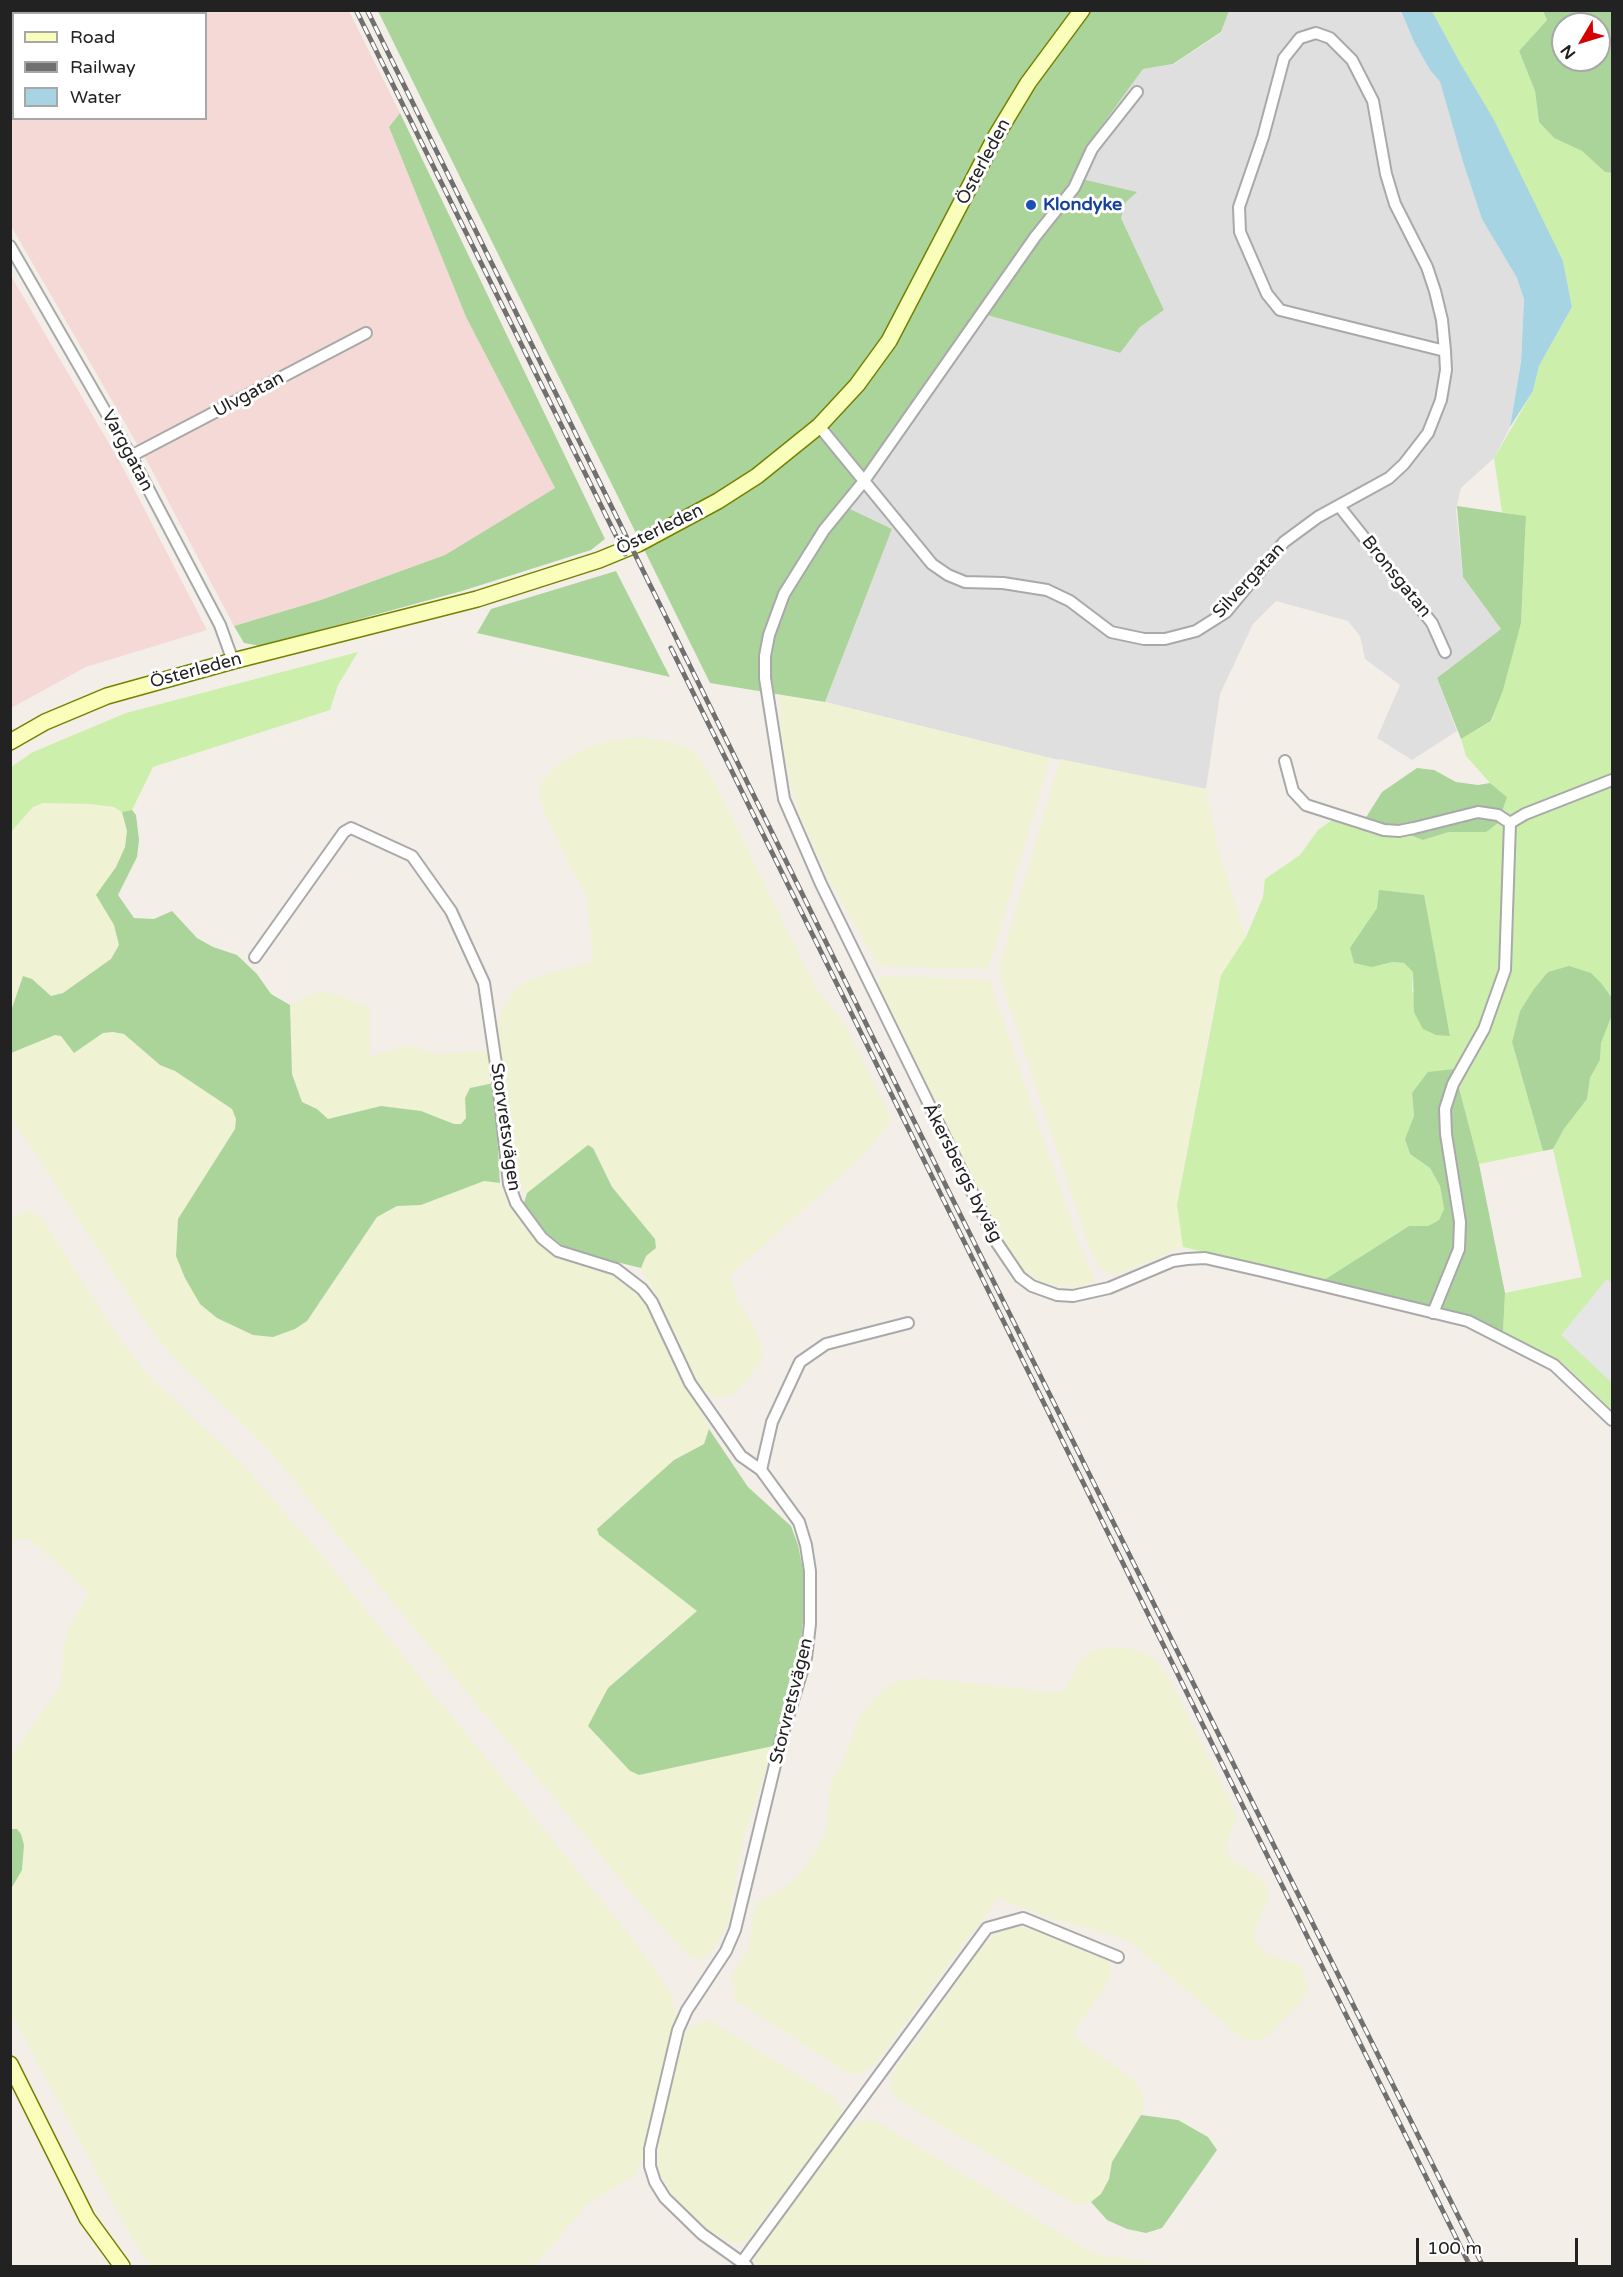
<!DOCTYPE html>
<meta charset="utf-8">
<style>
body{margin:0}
#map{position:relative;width:1623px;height:2277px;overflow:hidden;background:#f3efe8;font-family:"Varela Round",sans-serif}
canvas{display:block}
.frame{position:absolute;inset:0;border:12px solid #222;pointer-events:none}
.legend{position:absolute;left:12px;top:12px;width:195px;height:108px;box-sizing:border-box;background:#fff;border:2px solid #a7a7a7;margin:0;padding:8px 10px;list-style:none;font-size:18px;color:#222}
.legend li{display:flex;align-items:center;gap:12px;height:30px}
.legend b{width:30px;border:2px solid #a7a7a7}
.north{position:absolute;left:1551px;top:12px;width:60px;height:60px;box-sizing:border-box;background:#fff;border:2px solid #a7a7a7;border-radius:50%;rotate:232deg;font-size:16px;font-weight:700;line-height:24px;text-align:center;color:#222}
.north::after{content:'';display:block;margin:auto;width:21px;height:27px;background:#d40200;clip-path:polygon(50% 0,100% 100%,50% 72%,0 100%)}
.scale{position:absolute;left:1416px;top:2238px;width:162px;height:27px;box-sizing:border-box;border:3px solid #222;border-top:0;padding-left:8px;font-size:18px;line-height:21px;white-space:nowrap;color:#222;-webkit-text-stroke:4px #fff;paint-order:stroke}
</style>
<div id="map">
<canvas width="1623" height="2277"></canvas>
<div class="frame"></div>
<ul class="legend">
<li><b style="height:8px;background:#fafebb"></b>Road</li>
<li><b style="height:8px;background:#707070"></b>Railway</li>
<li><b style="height:16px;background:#a6d4e3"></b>Water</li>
</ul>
<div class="north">N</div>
<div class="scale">100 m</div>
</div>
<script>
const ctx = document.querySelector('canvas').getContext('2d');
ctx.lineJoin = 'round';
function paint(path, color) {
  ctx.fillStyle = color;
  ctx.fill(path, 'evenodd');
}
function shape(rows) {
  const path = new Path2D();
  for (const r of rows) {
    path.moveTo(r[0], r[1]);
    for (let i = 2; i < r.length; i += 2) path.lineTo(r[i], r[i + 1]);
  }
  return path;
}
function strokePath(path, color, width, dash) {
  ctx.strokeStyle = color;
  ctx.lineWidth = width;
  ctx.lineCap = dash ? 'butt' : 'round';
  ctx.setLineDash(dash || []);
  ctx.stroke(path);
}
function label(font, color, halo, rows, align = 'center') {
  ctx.font = font + ' "Varela Round",sans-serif';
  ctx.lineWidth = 6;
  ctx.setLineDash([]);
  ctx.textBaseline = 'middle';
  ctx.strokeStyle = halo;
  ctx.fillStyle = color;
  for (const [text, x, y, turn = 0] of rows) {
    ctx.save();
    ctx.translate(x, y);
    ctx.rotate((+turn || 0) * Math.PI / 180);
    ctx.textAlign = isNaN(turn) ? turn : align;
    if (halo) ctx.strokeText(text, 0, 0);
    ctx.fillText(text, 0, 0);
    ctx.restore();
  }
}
paint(shape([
 [1229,11,1401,11,1414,42,1430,70,1440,82,1463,162,1482,218,1517,278,1524,299,1521,362,1510,427,1494,458,1461,488,1456,510,1463,577,1501,629,1437,678,1457,731,1412,760,1377,738,1400,685,1365,659,1360,636,1348,621,1276,601,1253,624,1220,694,1206,789,1050,758,825,702,892,529,848,508,873,478,987,315,1119,353,1140,327,1164,310,1121,218,1126,202,1136,192,1082,179,1087,146,1143,69,1174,64,1221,33]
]), '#e0dfdf');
paint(shape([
 [10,11,349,11,400,113,389,127,466,317,555,488,445,555,321,600,234,626,148,463,11,226],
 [14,14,206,14,206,118,14,118],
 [10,274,120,462,207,630,86,667,11,708]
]), '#f4d9d7');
paint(shape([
 [779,695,825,702,1050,758,989,967,984,969,879,966,829,880,800,816,788,774,781,730],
 [641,737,675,743,695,752,713,779,816,989,846,1026,892,1120,868,1150,834,1182,730,1275,737,1298,758,1335,763,1352,760,1365,732,1396,713,1396,694,1381,658,1298,641,1268,646,1256,656,1248,655,1239,612,1187,593,1148,588,1145,527,1193,520,1190,513,1181,507,1137,498,1024,505,1002,518,986,539,976,587,964,592,961,593,954,586,894,569,865,543,809,539,785,555,767,586,748,607,741],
 [1060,759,1206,789,1219,853,1246,937,1221,975,1213,1007,1177,1205,1183,1247,1116,1275,1105,1271,1098,1265,1087,1240,998,971],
 [43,803,90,804,115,807,122,812,127,831,125,847,116,867,97,896,114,925,119,945,111,959,63,993,52,996,32,979,19,982,11,1011,11,832,33,807],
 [880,976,989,980,1079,1244,1095,1281,1077,1287,1045,1283,1024,1271,1015,1260,1002,1241,913,1060,878,985],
 [320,991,338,995,370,1008,370,1056,407,1046,440,1054,489,1050,494,1083,484,1086,465,1098,466,1118,462,1124,454,1124,440,1118,357,1112,328,1119,317,1109,302,1102,292,1074,290,1005],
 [113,1032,124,1034,160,1065,175,1071,232,1109,236,1119,235,1129,212,1167,364,1235,377,1217,397,1206,421,1205,484,1181,500,1183,508,1204,523,1225,539,1241,558,1256,572,1263,613,1275,626,1283,647,1305,678,1375,700,1409,709,1429,704,1444,674,1460,597,1529,599,1535,697,1611,618,1678,589,1726,630,1771,639,1775,773,1746,743,1840,727,1926,712,1951,703,1959,691,1957,680,1948,644,1908,265,1446,172,1356,145,1321,11,1117,10,1053,55,1035,61,1036,74,1053,103,1033],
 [29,1210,42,1219,117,1335,149,1376,243,1465,317,1550,622,1926,655,1969,673,1998,676,2021,643,2157,634,2176,588,2203,534,2266,150,2266,127,2230,11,2013,11,1889,14,1886,24,1845,21,1834,17,1829,11,1829,11,1757,61,1684,64,1645,68,1629,87,1597,87,1591,29,1539,19,1538,11,1544,11,1219],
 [1103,1648,1127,1648,1148,1654,1159,1665,1173,1686,1237,1816,1225,1847,1230,1859,1254,1873,1266,1884,1269,1895,1255,1928,1255,1941,1267,1954,1300,1965,1308,1987,1303,1999,1269,2035,1259,2041,1241,2038,1139,1949,1122,1938,1050,1918,998,1898,874,2065,857,2075,843,2070,734,1999,735,1989,730,1977,748,1949,755,1903,778,1891,795,1879,809,1862,825,1835,831,1781,842,1763,861,1714,874,1698,885,1688,899,1681,922,1678,1057,1693,1066,1688,1079,1663,1090,1653],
 [1017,1927,1046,1931,1106,1955,1110,1965,1110,1976,1106,1985,1073,2033,1077,2039,1134,2080,1144,2097,1144,2107,1112,2162,1109,2179,1101,2194,1091,2202,1078,2205,1065,2199,897,2099,890,2090,892,2074,982,1947,1001,1930],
 [704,2020,713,2022,835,2098,841,2107,842,2115,746,2242,734,2243,705,2230,669,2193,657,2165,661,2118,673,2073,686,2030],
 [868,2120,878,2122,1092,2253,1170,2266,756,2266,753,2255,761,2242,846,2130,854,2123]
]), '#eff2d3');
paint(shape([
 [1432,11,1543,11,1547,20,1519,51,1535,91,1539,122,1554,138,1582,151,1605,172,1612,173,1612,1410,1561,1362,1503,1333,1505,1293,1582,1277,1553,1149,1564,1129,1587,1099,1590,1078,1600,1060,1601,1043,1612,1015,1548,972,1520,1011,1512,1042,1543,1151,1479,1164,1454,1069,1412,1093,1414,1116,1405,1139,1410,1154,1430,1168,1440,1186,1444,1209,1439,1220,1428,1226,1409,1226,1324,1280,1183,1247,1177,1205,1221,975,1246,937,1263,897,1265,879,1300,855,1318,830,1332,820,1384,833,1406,834,1423,840,1449,832,1486,832,1507,797,1490,783,1466,756,1461,739,1492,721,1521,623,1526,517,1502,512,1494,458,1533,391,1539,366,1572,307,1563,261],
 [1377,908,1441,991,1450,1035,1412,991,1413,972,1404,963,1394,962,1372,967,1368,922],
 [358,652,338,685,330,710,153,767,132,810,122,812,114,807,90,804,43,803,33,807,11,832,11,767,33,752,126,713]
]), '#ccefac');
paint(shape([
 [378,11,1229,11,1221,32,1173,64,1143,69,1087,146,1082,179,1137,192,1126,202,1121,218,1164,310,1140,327,1120,353,987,315,873,478,848,508,892,529,825,702,710,683],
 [1543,11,1612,11,1612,173,1605,172,1582,151,1554,138,1539,122,1535,91,1519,51,1547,20],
 [1563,24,1599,24,1599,60,1563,60],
 [400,113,605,539,591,550,462,591,261,646,244,643,234,626,321,600,445,555,555,488,466,317,389,127],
 [1457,506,1526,516,1521,623,1503,690,1491,721,1461,739,1437,678,1501,629,1463,577],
 [616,571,670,677,477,633,491,609],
 [1417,768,1434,770,1456,782,1478,785,1490,783,1507,797,1498,823,1486,832,1449,832,1423,840,1365,819,1382,792],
 [132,810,136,815,139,840,137,857,118,895,134,918,154,919,172,911,197,938,213,947,237,955,257,974,271,994,290,1005,292,1074,302,1102,317,1109,328,1119,381,1106,421,1111,454,1124,461,1124,466,1118,465,1098,470,1088,494,1083,500,1183,484,1181,421,1205,397,1206,377,1217,307,1321,295,1329,273,1337,253,1335,217,1318,200,1304,185,1278,176,1256,178,1219,235,1129,236,1119,232,1109,175,1071,160,1065,124,1034,113,1032,103,1033,74,1053,61,1036,55,1035,11,1053,11,1011,23,976,32,979,51,996,63,993,111,959,119,945,114,925,96,895,116,867,125,847,127,831,122,812],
 [1379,890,1424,895,1450,1036,1436,1035,1423,1029,1414,1012,1413,972,1404,963,1393,962,1372,967,1354,963,1350,948,1377,908],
 [1569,966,1591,973,1601,983,1612,998,1612,1015,1601,1043,1600,1060,1590,1078,1587,1099,1564,1129,1553,1149,1543,1151,1512,1042,1520,1011,1534,989,1548,972],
 [1454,1069,1479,1164,1505,1293,1503,1333,1469,1317,1324,1280,1409,1226,1428,1226,1439,1220,1444,1209,1440,1186,1430,1168,1410,1154,1405,1139,1414,1116,1412,1093,1428,1072],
 [588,1145,593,1148,612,1187,655,1239,656,1248,646,1256,641,1268,576,1252,562,1245,547,1233,524,1203,527,1193],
 [709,1429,748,1487,791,1526,798,1545,803,1570,803,1623,799,1655,791,1674,773,1746,639,1775,630,1771,588,1726,608,1688,697,1611,599,1535,597,1529,674,1460,704,1444],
 [11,1829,17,1829,21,1834,24,1845,22,1870,11,1889],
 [1141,2115,1178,2120,1208,2137,1217,2150,1162,2228,1146,2233,1127,2229,1107,2220,1091,2202,1101,2194,1109,2179,1112,2162]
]), '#abd49b');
paint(shape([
 [1607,1279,1612,1283,1612,1383,1561,1335]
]), '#e6e6e6');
paint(shape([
 [1401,11,1432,11,1459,61,1494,120,1563,261,1572,307,1539,366,1533,391,1510,427,1521,362,1524,299,1517,278,1482,219,1463,162,1440,82,1430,70,1414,42]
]), '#a6d4e3');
const street = shape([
 [1137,92,1092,149,1074,188,1035,237,864,481,824,530,784,594,769,635,765,656,765,678,784,799,821,884,997,1243,1020,1277,1032,1286,1057,1295,1073,1296,1109,1288,1173,1261,1187,1259,1205,1258,1262,1271,1468,1321,1554,1365,1612,1420],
 [10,246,131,456,220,625,233,661],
 [819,426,932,564,948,575,965,582,1003,583,1047,590,1070,601,1111,632,1144,639,1165,639,1196,631,1226,612,1284,542,1318,517,1389,478,1404,464,1428,433,1441,400,1446,370,1445,351,1442,320,1435,291,1427,267,1395,204,1386,174,1373,101,1352,60,1330,38,1316,33,1300,38,1284,58,1263,137,1239,207,1240,232,1267,294,1280,310,1445,351],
 [131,456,366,333],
 [1339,506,1432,623,1445,652],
 [1285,761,1293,791,1306,805,1384,830,1399,831,1414,828,1478,812,1498,815,1510,823],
 [1510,823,1525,814,1612,780],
 [255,957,344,832,351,828,412,856,451,911,484,983,496,1064,509,1184,516,1203,542,1238,558,1251,616,1269,642,1289,652,1302,690,1383,741,1456,761,1470,799,1522,806,1545,810,1571,810,1624,806,1658,781,1740,735,1930,726,1951,687,2010,678,2030,650,2149,650,2166,655,2182,665,2198,702,2234,747,2266],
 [1433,1313,1459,1249,1460,1222,1446,1134,1445,1109,1453,1084,1484,1029,1505,970,1510,823],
 [761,1470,772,1422,800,1362,826,1344,908,1323],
 [742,2262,987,1928,1023,1918,1118,1957]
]);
const secondary = shape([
 [10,742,45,722,107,696,233,661,477,599,599,560,638,544,718,501,757,476,819,426,857,385,889,341,996,136,1028,83,1082,10],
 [10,2064,87,2218,122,2266]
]);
strokePath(street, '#a9a9a9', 14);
strokePath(secondary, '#738200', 18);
strokePath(street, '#fff', 10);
strokePath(secondary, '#fafebb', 15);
const rail = shape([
 [356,10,625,554],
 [367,10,948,1190,1483,2266],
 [671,648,1470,2266]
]);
strokePath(rail, '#707070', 5);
strokePath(rail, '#fff', 3, [9]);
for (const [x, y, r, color] of [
 [1031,205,6,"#1a4fb4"]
]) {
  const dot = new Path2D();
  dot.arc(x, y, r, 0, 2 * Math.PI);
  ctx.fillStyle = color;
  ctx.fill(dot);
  strokePath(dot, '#fff', 2);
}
label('18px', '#222', '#fff', [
 ["Österleden",984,162,-62],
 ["Ulvgatan",249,395,-28],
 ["Varggatan",127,451,62],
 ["Österleden",660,530,-26],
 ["Bronsgatan",1396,577,51],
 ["Silvergatan",1249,581,-47],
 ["Österleden",196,671,-15],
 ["Storvretsvägen",505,1127,82],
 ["Åkersbergs byväg",962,1173,63],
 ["Storvretsvägen",792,1701,-76]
]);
label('bold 18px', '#164399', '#fff', [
 ["Klondyke",1043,205]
], 'left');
</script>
